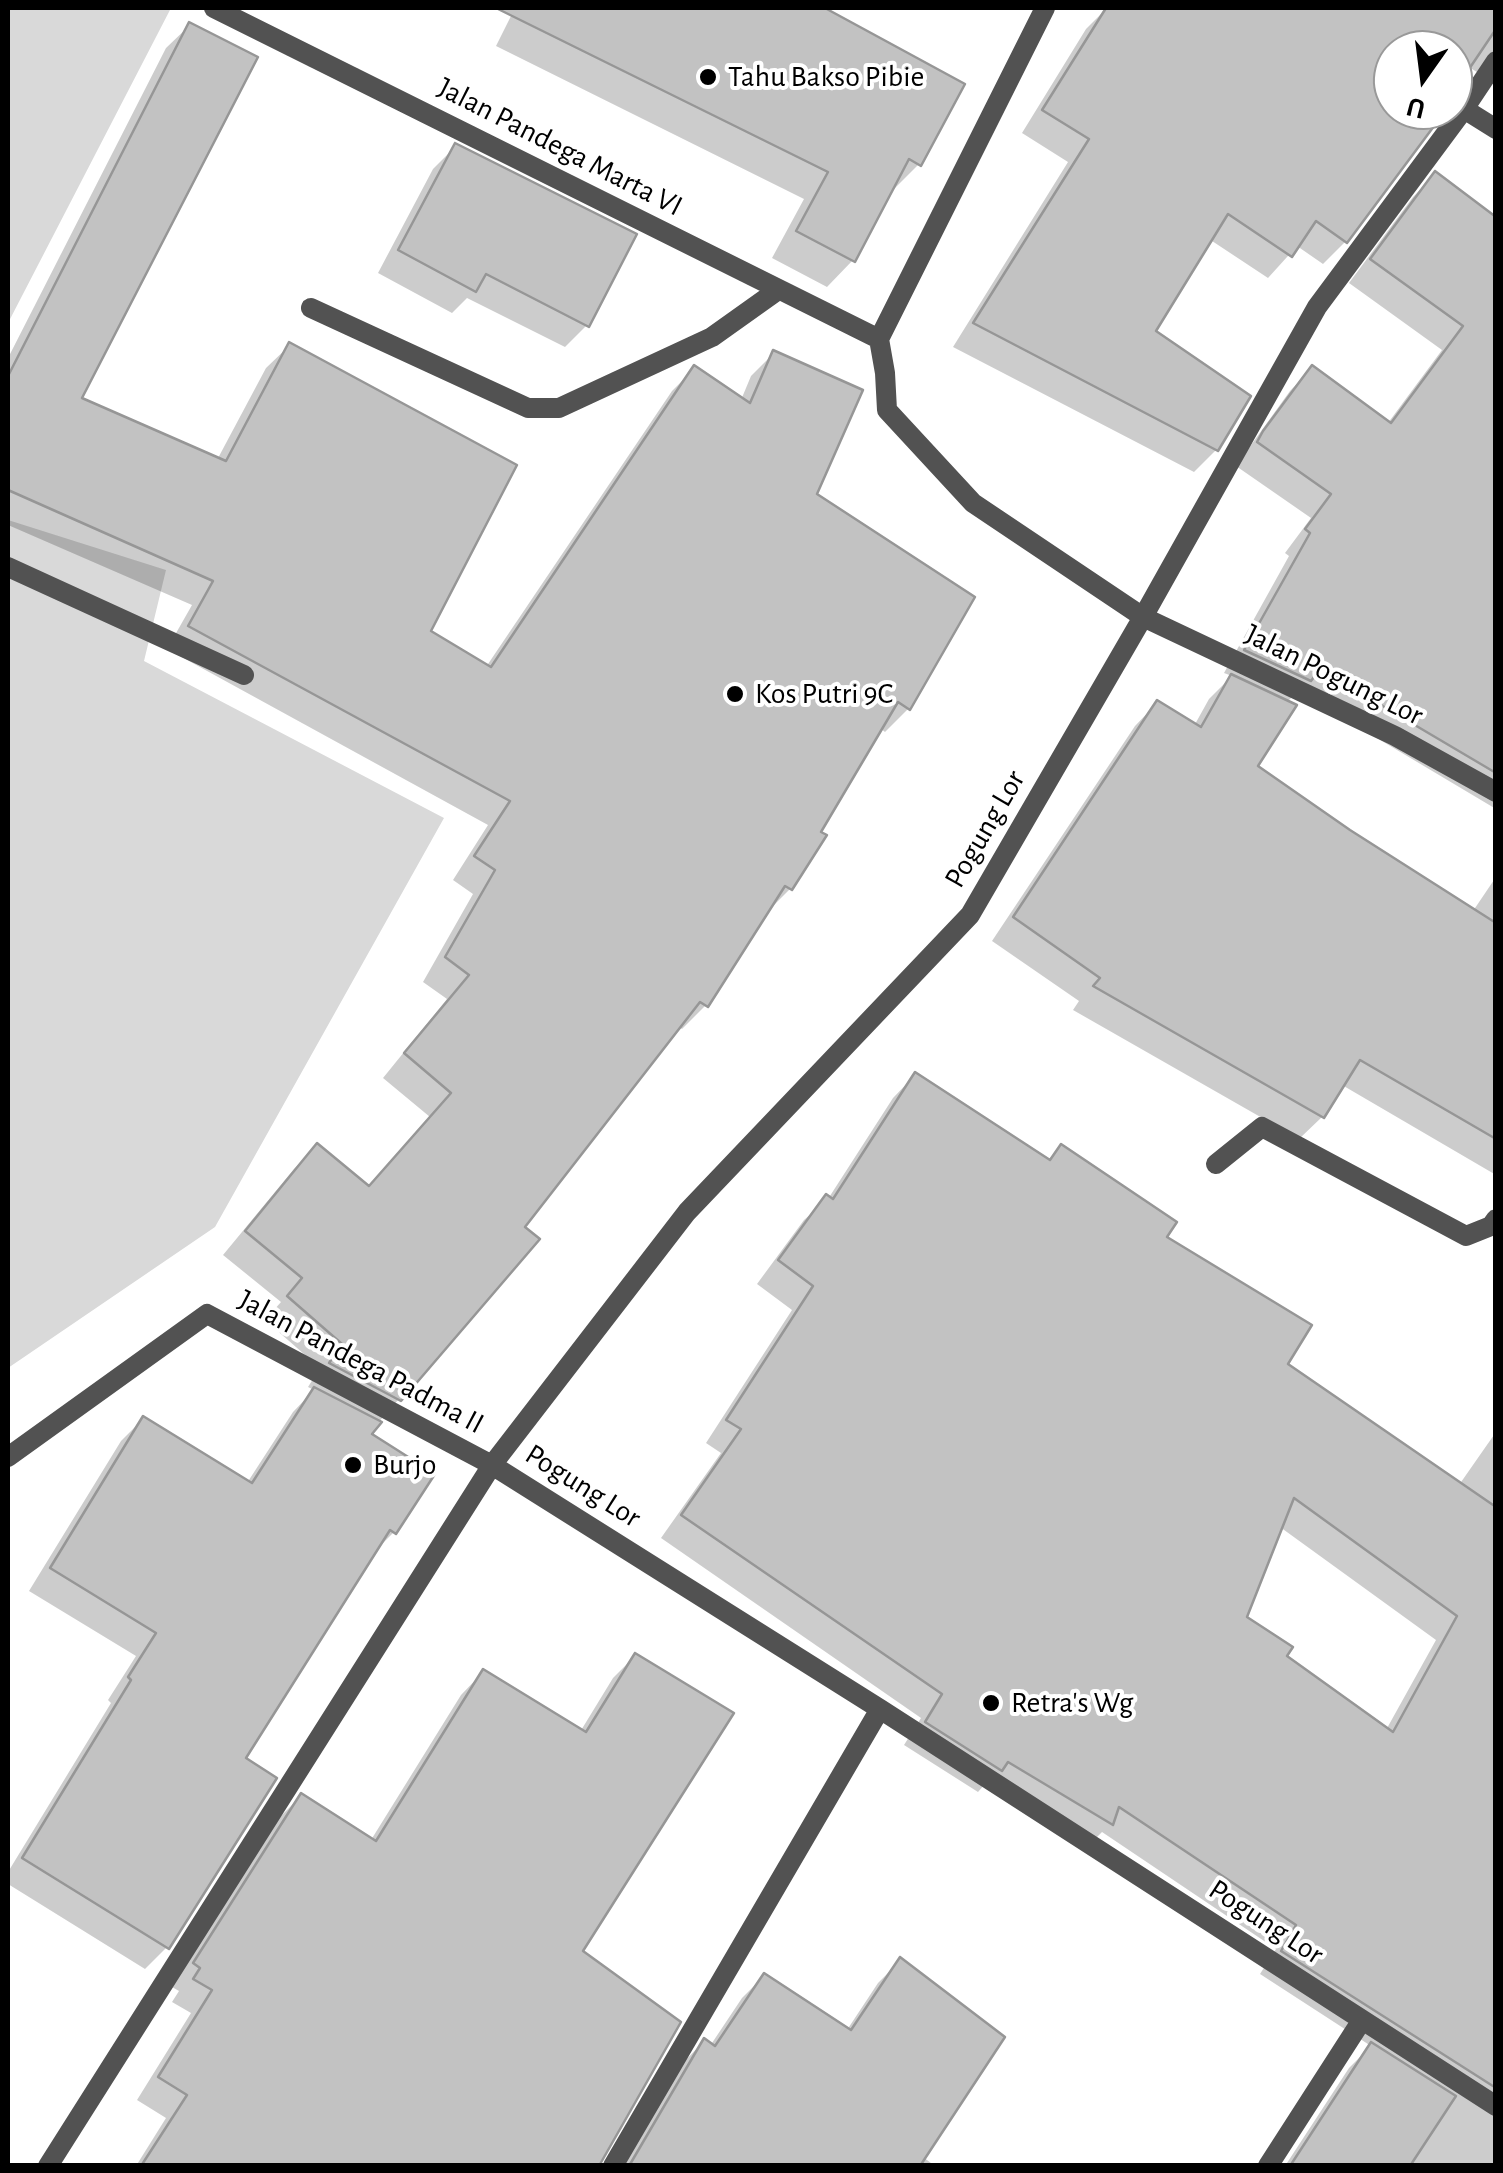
<!DOCTYPE html>
<style>
body{margin:0}
#map{position:relative;width:1503px;height:2173px;overflow:hidden;background:#fff;font-family:"Alegreya Sans",sans-serif}
canvas{display:block}
.frame{position:absolute;inset:0;border:10px solid #000;pointer-events:none}
.north{position:absolute;left:1373px;top:30px;width:100px;height:100px;box-sizing:border-box;background:#fff;border:2px solid #999;border-radius:50%;rotate:194deg;font-size:28px;font-weight:700;line-height:40px;text-align:center;color:#000}
.north::after{content:'';display:block;margin:auto;width:35px;height:45px;background:#000;clip-path:polygon(50% 0,100% 100%,50% 72%,0 100%)}
</style>
<div id="map">
<canvas width="1503" height="2173"></canvas>
<div class="frame"></div>
<div class="north">U</div>
</div>
<script>
const ctx = document.querySelector('canvas').getContext('2d');
ctx.lineJoin = 'round';
function paint(path, color) {
  ctx.fillStyle = color;
  ctx.fill(path, 'evenodd');
}
function shape(rows) {
  const path = new Path2D();
  for (const r of rows) {
    path.moveTo(r[0], r[1]);
    for (let i = 2; i < r.length; i += 2) path.lineTo(r[i], r[i + 1]);
  }
  return path;
}
function strokePath(path, color, width, dash) {
  ctx.strokeStyle = color;
  ctx.lineWidth = width;
  ctx.lineCap = dash ? 'butt' : 'round';
  ctx.setLineDash(dash || []);
  ctx.stroke(path);
}
function label(font, color, halo, rows, align = 'center') {
  ctx.font = font + ' "Alegreya Sans",sans-serif';
  ctx.lineWidth = 8;
  ctx.setLineDash([]);
  ctx.textBaseline = 'middle';
  ctx.strokeStyle = halo;
  ctx.fillStyle = color;
  for (const [text, x, y, turn = 0] of rows) {
    ctx.save();
    ctx.translate(x, y);
    ctx.rotate((+turn || 0) * Math.PI / 180);
    ctx.textAlign = isNaN(turn) ? turn : align;
    if (halo) ctx.strokeText(text, 0, 0);
    ctx.fillText(text, 0, 0);
    ctx.restore();
  }
}
paint(shape([
 [8,8,171,8,8,323],
 [8,520,166,570,144,661,444,818,215,1227,8,1368]
]), '#d9d9d9');
paint(shape([
 [515,8,819,8,962,85,919,164,893,190,890,189,853,260,827,287,772,258,804,199,496,46],
 [1107,8,1496,8,1496,84,1472,69,1453,93,1453,50,1393,50,1393,110,1441,110,1345,242,1323,264,1297,246,1268,278,1209,239,1153,332,1216,450,1194,472,953,347,1068,162,1022,133,1086,29],
 [190,25,79,399,217,460,266,368,290,345,428,632,486,667,672,391,695,368,741,400,751,376,774,353,814,495,972,597,908,709,885,732,880,728,818,832,790,889,767,912,706,1005,682,1029,678,1026,522,1227,399,1399,368,1434,394,1532,371,1555,243,1759,167,1947,145,1969,8,1884,8,1872,111,1703,108,1700,136,1656,29,1591,121,1441,143,1419,247,1483,293,1412,314,1390,308,1387,320,1368,265,1320,281,1302,223,1255,294,1169,317,1146,368,1188,430,1117,383,1078,447,999,423,982,473,894,453,880,488,825,167,649,192,605,8,525,8,358,166,48],
 [455,147,587,325,565,347,467,298,452,313,378,273,433,169],
 [1435,175,1496,220,1496,809,1298,691,1286,703,1255,767,1349,832,1473,911,1496,877,1496,1175,1342,1085,1322,1117,1299,1139,1073,1010,1079,1001,992,941,1135,726,1157,703,1194,726,1209,699,1232,676,1224,673,1289,556,1285,553,1311,518,1236,466,1290,391,1312,368,1388,423,1442,350,1349,283,1413,197],
 [915,1075,1047,1161,1061,1147,1164,1238,1284,1365,1459,1485,1496,1432,1496,2166,1285,2166,1349,2068,1371,2046,1260,1974,1276,1949,1102,1832,1088,1846,985,1784,978,1792,904,1745,921,1718,661,1538,721,1453,706,1443,792,1310,757,1284,804,1220,828,1199,893,1098],
 [1280,1527,1436,1640,1386,1730,1284,1657,1244,1618],
 [635,1656,580,1952,551,2166,136,2166,166,2118,137,2100,191,2013,172,2002,179,1991,172,1987,279,1818,301,1796,371,1840,461,1695,483,1672,580,1732,613,1678],
 [900,1961,923,2157,935,2166,622,2166,682,2064,704,2041,710,2046,742,1998,764,1976,847,2030,878,1983]
]), '#0003');
const building = shape([
 [496,8,825,8,965,84,921,166,909,159,855,262,796,231,828,172,496,8],
 [1106,8,1496,8,1496,29,1459,84,1463,86,1453,101,1453,50,1393,50,1393,110,1446,110,1347,243,1316,221,1292,257,1228,214,1156,331,1251,396,1218,451,973,323,1089,139,1042,110,1106,8],
 [189,22,258,57,82,398,226,461,289,342,517,465,431,631,491,667,694,365,750,403,773,350,863,390,817,494,975,597,910,710,898,702,821,832,827,835,792,890,785,886,708,1007,700,1002,525,1227,540,1239,401,1401,329,1363,342,1344,287,1296,302,1278,245,1231,317,1143,369,1186,451,1093,404,1053,469,975,445,957,495,870,474,856,510,801,188,626,213,581,8,490,8,376,189,22],
 [455,143,637,234,589,327,486,274,476,292,398,250,455,143],
 [1435,171,1496,217,1496,773,1320,669,1311,681,1244,650,1310,533,1305,529,1331,494,1257,442,1263,431,1312,365,1391,423,1463,326,1370,259,1435,171],
 [1231,674,1297,705,1258,766,1350,830,1496,923,1496,1139,1360,1060,1324,1118,1093,986,1100,978,1013,917,1157,700,1201,727,1231,674],
 [915,1072,1050,1160,1061,1144,1177,1222,1167,1237,1312,1325,1288,1364,1496,1507,1496,2088,1281,1951,1296,1925,1119,1807,1113,1825,1008,1762,1002,1771,925,1722,942,1694,681,1515,741,1429,726,1420,813,1286,778,1260,826,1194,833,1199,915,1072],
 [1294,1498,1457,1616,1393,1732,1287,1656,1293,1647,1247,1617,1294,1498],
 [314,1387,382,1422,372,1434,435,1474,396,1534,390,1530,246,1758,277,1778,169,1949,22,1858,131,1680,128,1677,156,1633,50,1568,143,1416,252,1483,314,1387],
 [635,1653,734,1713,583,1951,681,2022,599,2166,141,2166,187,2095,158,2077,212,1990,193,1979,200,1968,193,1963,301,1793,376,1841,483,1669,586,1732,635,1653],
 [900,1957,1005,2037,920,2166,629,2166,704,2038,715,2046,764,1973,851,2030,900,1957],
 [1371,2042,1456,2096,1410,2166,1290,2166,1371,2042]
]);
paint(building, '#c2c2c2');
strokePath(building, '#969696', 2.5);
strokePath(shape([
 [214,8,879,339],
 [1045,8,879,339,885,373,887,410,973,503,1143,617,1395,736,1496,792],
 [1464,109,1496,129],
 [311,308,528,408,559,408,712,337,778,290],
 [8,567,244,675],
 [1216,1164,1262,1127,1466,1236,1491,1226,1496,1219],
 [8,1457,207,1314,492,1465,880,1709,1496,2106],
 [48,2166,492,1465,687,1212,970,915,1143,617,1317,307,1464,109,1496,61],
 [613,2166,880,1709],
 [1268,2166,1362,2020]
]), '#525252', 20);
for (const [x, y, r, color] of [
 [708,77,10,"#000"],
 [735,694,10,"#000"],
 [353,1465,10,"#000"],
 [991,1703,10,"#000"]
]) {
  const dot = new Path2D();
  dot.arc(x, y, r, 0, 2 * Math.PI);
  ctx.fillStyle = color;
  ctx.fill(dot);
  strokePath(dot, '#fff', 4);
}
label('30px', '#000', '#fff', [
 ["Tahu Bakso Pibie",728,77],
 ["Kos Putri 9C",755,694],
 ["Burjo",373,1465],
 ["Retra's Wg",1011,1703]
], 'left');
label('30px', '#000', '#fff', [
 ["Jalan Pandega Marta VI",560,147,27],
 ["Jalan Pogung Lor",1334,675,26],
 ["Pogung Lor",985,829,-60],
 ["Jalan Pandega Padma II",361,1362,28],
 ["Pogung Lor",583,1486,32],
 ["Pogung Lor",1266,1922,33]
]);
</script>
